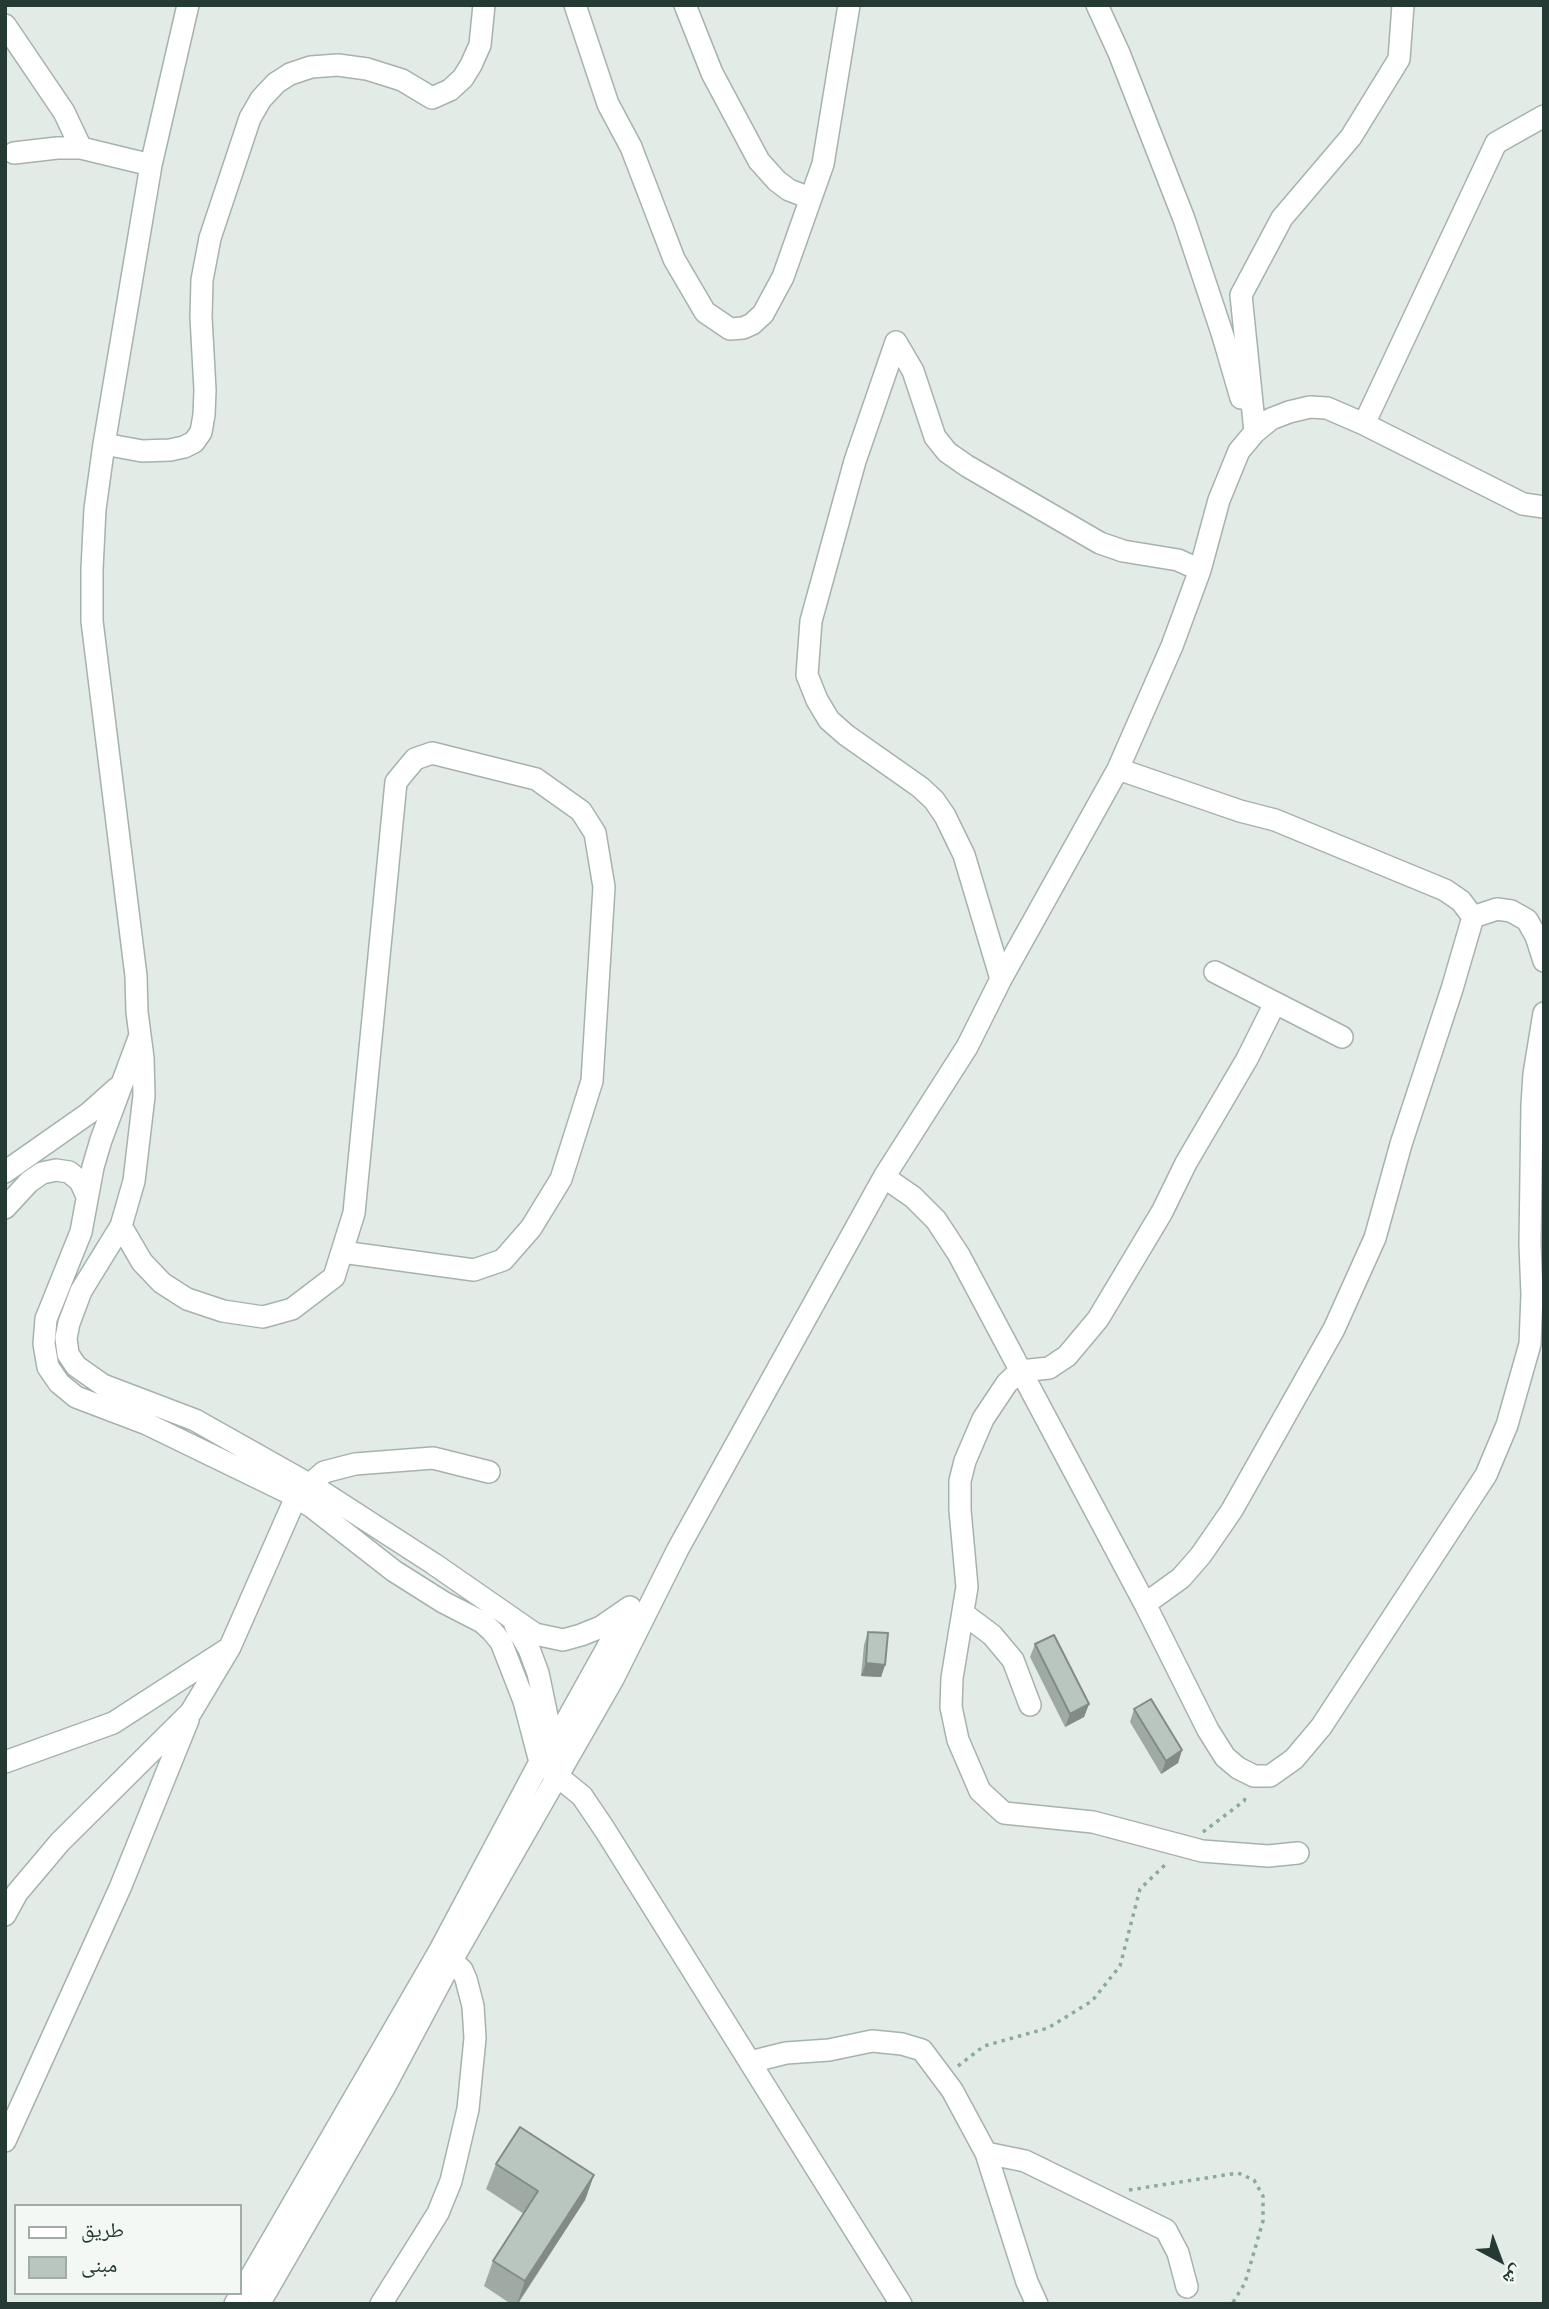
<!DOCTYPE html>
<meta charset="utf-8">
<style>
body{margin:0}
#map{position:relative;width:1549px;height:2309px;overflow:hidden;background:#e3ebe7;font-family:Mulish,"Noto Naskh Arabic",sans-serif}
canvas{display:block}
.frame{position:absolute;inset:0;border:7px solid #253a34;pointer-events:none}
.legend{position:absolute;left:14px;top:2204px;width:228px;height:91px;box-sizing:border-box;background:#f3f8f5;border:2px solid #a1aca8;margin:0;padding:9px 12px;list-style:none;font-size:21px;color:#253a34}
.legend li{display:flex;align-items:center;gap:14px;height:35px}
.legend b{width:35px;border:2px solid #a1aca8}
.north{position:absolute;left:1465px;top:2225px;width:70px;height:70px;-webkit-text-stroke:5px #f3f8f5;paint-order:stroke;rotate:139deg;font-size:19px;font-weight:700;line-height:28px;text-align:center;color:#253a34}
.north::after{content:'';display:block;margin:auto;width:24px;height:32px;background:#253a34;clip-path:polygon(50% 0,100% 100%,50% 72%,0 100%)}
</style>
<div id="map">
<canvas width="1549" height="2309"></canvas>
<div class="frame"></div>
<ul class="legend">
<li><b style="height:9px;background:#fff"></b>طريق</li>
<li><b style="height:19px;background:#b9c6c0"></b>مبنى</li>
</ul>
<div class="north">ش</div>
</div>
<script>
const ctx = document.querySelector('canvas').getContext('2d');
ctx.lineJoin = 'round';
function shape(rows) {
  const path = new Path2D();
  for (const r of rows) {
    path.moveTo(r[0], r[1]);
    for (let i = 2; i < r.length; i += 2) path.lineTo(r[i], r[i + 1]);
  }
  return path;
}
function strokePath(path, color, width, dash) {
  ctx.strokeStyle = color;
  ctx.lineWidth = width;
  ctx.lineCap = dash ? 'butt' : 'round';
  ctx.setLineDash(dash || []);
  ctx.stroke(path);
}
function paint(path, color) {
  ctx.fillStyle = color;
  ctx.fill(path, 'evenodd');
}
const minor = shape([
 [188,5,151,165,104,444,95,509,92,569,92,621,136,976,137,1012,143,1058,144,1096,134,1181,121,1226,81,1291,69,1323,66,1338,68,1354,76,1366,103,1385,195,1420,321,1491,434,1564,535,1634,563,1640,581,1635,601,1627,630,1607],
 [575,5,608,104,631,147,674,259,705,312,730,329,743,328,752,324,763,314,783,277,823,164,849,5],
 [685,5,712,73,759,161,777,181,789,190,810,198],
 [1097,5,1119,53,1184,219,1223,336,1241,398],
 [5,25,64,112,81,148],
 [14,153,57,148,81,148,151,165],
 [896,342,855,461,811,621,807,675,817,700,829,720,846,735,920,787,934,800,945,816,964,855,1001,979],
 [896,342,913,371,935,437,947,452,967,466,1100,543,1123,551,1178,560,1200,570],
 [1364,424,1496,143,1544,116],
 [1255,432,1241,295,1282,218,1351,137,1399,59,1403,5],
 [104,444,142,451,170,450,184,447,194,442,201,432,204,415,205,390,201,317,202,280,210,238,250,118,261,99,276,83,290,74,311,67,338,65,367,69,402,80,432,98,450,90,463,78,471,65,480,45,484,5],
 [1118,769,1240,811,1275,820,1445,890,1461,901,1473,917],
 [1473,917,1497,909,1511,911,1527,920,1536,936,1544,961],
 [1215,972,1342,1037],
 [1275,1003,1247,1059,1186,1163,1162,1212,1098,1319,1067,1356,1049,1368,1020,1371,1007,1383,983,1419,965,1461,960,1481,960,1510,967,1587,952,1678,951,1707,958,1740,980,1791,1004,1813,1093,1822,1202,1851,1268,1856,1298,1853],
 [139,1038,101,1140,93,1167,81,1232,46,1319,44,1344,48,1367,59,1383,76,1397,147,1424,285,1491,312,1507,394,1571,443,1602,482,1622,492,1631,501,1642,524,1701,540,1762,582,1796,605,1830,901,2304],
 [5,1172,89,1113,117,1088],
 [884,1177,913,1197,936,1220,959,1255,1145,1604,1208,1730,1225,1757,1238,1768,1254,1776,1270,1776,1294,1759,1321,1727,1486,1475,1507,1425,1530,1344,1532,1295,1530,1244,1532,1105,1534,1074,1544,1013],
 [5,1208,29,1182,42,1173,56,1170,69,1172,80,1181,87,1196],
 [121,1226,142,1262,162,1283,187,1299,223,1311,263,1317,292,1309,334,1277,354,1213,396,782,415,759,432,753,536,779,581,811,595,833,604,887,592,1081,561,1179,531,1228,503,1260,474,1270,342,1252],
 [1145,1604,1181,1578,1201,1555,1232,1510,1334,1329,1375,1238,1401,1144,1452,989,1473,917],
 [964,1614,992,1635,1013,1660,1030,1705],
 [515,1625,529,1649,538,1673,554,1750],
 [5,1762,113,1723,226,1650],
 [5,1915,17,1893,60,1842,191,1712,230,1647,296,1497,308,1486,324,1472,355,1464,433,1458,489,1472],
 [750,2062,786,2053,829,2050,872,2041,902,2044,922,2050,952,2090,986,2153,1027,2282,1037,2304],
 [5,2141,120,1888,188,1720],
 [986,2153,1025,2161,1166,2230,1178,2253,1187,2287],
 [235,2304,440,1950,540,1762,553,1745,626,1614],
 [259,2304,384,2088,452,1960,613,1679,678,1549,884,1177,967,1047,1001,979,1118,769,1172,646,1200,570,1219,500,1239,451,1255,432,1271,419,1289,412,1310,407,1327,408,1364,424,1523,504,1544,507],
 [381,2304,438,2213,451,2181,468,2109,475,2038,473,2006,466,1979,462,1970,443,1952]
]);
strokePath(minor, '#a6b2ae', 24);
strokePath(shape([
 [1203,1832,1244,1801,1247,1794],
 [958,2066,984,2046,1048,2028,1092,2001,1120,1966,1140,1889,1168,1862],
 [1129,2190,1238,2173,1254,2180,1263,2196,1263,2221,1245,2283,1232,2304]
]), '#88ab9e', 3.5, [3.5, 5]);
strokePath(minor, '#fff', 21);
paint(shape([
 [868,1632,885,1665,881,1677,861,1676,864,1645],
 [1035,1644,1089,1704,1084,1717,1065,1727,1030,1657],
 [1134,1709,1182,1750,1178,1763,1161,1774,1130,1722],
 [496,2164,594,2175,585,2200,518,2304,511,2304,484,2286,493,2261,524,2214,486,2189]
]), '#9faaa5');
paint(shape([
 [866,1663,885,1665,881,1677,861,1676],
 [1089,1704,1084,1717,1065,1727,1070,1714],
 [1182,1750,1178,1763,1161,1774,1166,1761],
 [594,2175,585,2200,517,2304,525,2281]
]), '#828b86');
const building = shape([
 [868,1632,888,1633,885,1665,866,1663,868,1632],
 [1054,1635,1089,1704,1070,1714,1035,1644,1054,1635],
 [1151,1699,1182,1750,1166,1761,1134,1709,1151,1699],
 [520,2127,594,2175,525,2281,493,2261,538,2191,496,2164,520,2127]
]);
paint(building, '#b9c6c0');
strokePath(building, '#828b86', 2);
</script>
